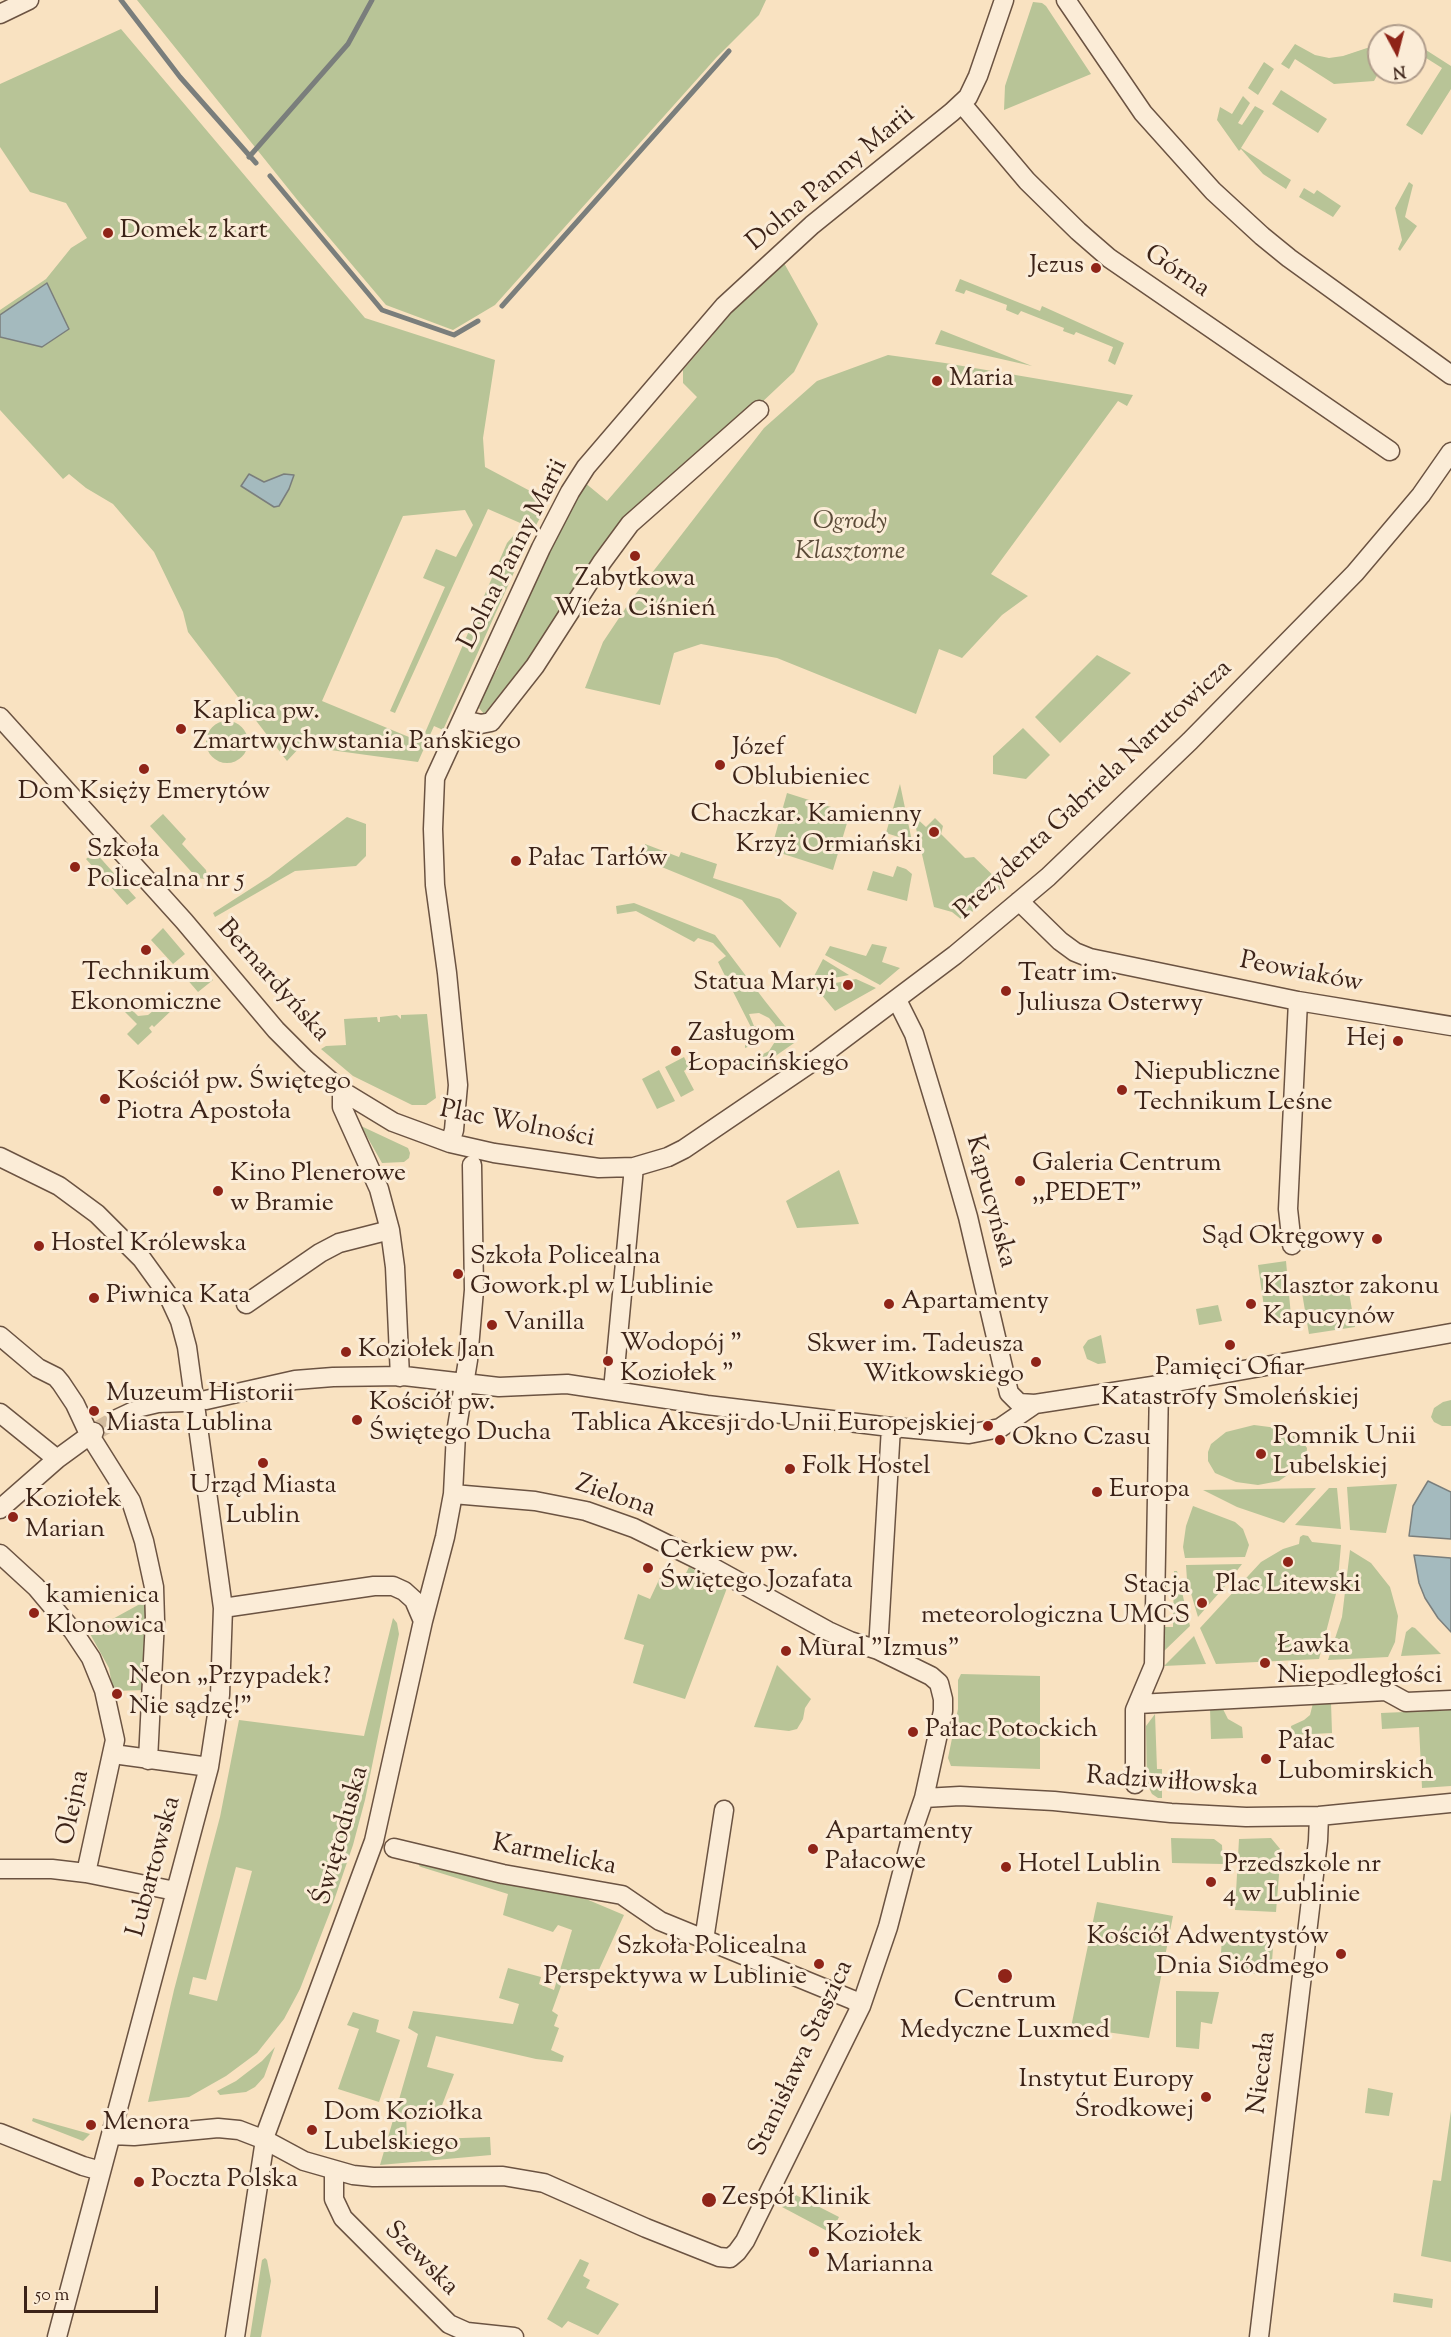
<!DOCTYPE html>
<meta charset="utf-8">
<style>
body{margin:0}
#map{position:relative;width:1451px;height:2337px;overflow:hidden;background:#f9e2c1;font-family:"Sorts Mill Goudy",serif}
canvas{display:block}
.north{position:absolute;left:1367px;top:24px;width:60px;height:60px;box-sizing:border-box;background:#fbecd7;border:2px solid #af9c8b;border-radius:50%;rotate:173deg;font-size:16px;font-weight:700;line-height:24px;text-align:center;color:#3c2318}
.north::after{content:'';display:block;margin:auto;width:21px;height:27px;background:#8f2418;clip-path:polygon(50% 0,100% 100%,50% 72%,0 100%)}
.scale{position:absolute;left:24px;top:2286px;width:134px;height:27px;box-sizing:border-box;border:3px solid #3c2318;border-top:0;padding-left:8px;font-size:18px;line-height:21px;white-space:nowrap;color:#3c2318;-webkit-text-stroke:4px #fbecd7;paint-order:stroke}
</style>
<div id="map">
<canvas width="1451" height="2337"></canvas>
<div class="north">N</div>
<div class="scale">50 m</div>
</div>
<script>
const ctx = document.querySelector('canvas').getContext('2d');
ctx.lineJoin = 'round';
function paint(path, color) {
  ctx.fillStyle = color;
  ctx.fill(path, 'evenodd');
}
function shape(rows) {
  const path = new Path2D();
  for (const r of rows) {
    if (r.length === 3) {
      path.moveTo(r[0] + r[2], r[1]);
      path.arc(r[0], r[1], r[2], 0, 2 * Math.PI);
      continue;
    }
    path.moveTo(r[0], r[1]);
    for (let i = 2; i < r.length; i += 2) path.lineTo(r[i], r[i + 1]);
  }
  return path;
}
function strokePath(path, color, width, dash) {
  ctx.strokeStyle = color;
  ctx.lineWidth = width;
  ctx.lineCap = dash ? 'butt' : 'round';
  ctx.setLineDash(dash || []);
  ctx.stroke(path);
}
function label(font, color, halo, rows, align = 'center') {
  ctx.font = font + ' "Sorts Mill Goudy",serif';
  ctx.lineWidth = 6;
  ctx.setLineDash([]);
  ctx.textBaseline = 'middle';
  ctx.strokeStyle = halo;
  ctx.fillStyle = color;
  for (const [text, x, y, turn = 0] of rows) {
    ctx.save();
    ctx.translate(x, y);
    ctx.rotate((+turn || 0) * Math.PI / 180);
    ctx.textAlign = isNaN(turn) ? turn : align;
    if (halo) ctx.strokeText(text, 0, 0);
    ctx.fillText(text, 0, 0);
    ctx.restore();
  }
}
paint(shape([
 [137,0,766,0,759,15,716,58,495,305,453,330,386,305,299,202],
 [1033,2,1042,3,1046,6,1091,74,1004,110,1005,86],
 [121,29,365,318,495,360,483,438,485,467,549,501,534,529,488,509,395,713,390,711,445,587,423,578,436,549,456,557,473,525,465,510,403,516,322,701,421,742,507,543,514,535,529,539,443,730,434,726,418,762,301,746,287,761,188,632,183,612,154,552,113,504,86,488,69,474,63,479,0,410,0,310,46,279,71,248,87,238,66,203,30,192,0,147,0,84],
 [1415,43,1451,66,1451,89,1422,135,1406,125,1442,68,1415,51],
 [1295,44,1315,55,1329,58,1343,56,1379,44,1379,72,1374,81,1334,84,1295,59,1289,69,1281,64],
 [1264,62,1274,69,1258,95,1248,88],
 [1281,90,1327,119,1318,133,1272,104],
 [1243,96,1250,103,1238,123,1242,125,1255,106,1264,111,1241,148,1291,180,1286,189,1263,174,1241,149,1239,151,1217,120,1220,107,1232,114],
 [1409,182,1413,185,1405,217,1417,226,1400,251,1398,249,1402,240,1395,208],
 [1304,188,1314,194,1317,190,1341,206,1333,217,1299,197],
 [784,263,818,324,794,372,759,405,647,500,528,659,484,714,479,708,485,690,498,668,511,631,569,504,584,482,607,501,697,397,683,383,683,370,713,335,715,324],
 [960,279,1040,311,1042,306,1124,343,1115,365,1108,361,1113,347,1076,332,1074,335,1063,331,1064,328,1021,311,1018,315,1006,310,1007,305,966,290,964,294,955,291],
 [941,330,1032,366,935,344],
 [888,355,945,363,1133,395,1127,406,1118,401,991,574,1028,596,1002,615,962,658,939,649,916,714,777,658,701,644,674,653,660,705,585,688,603,642,631,600,764,428,817,381],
 [1097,655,1131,673,1060,743,1035,717],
 [227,742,21],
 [1023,728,1050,755,1026,779,993,774,993,756],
 [900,784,914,851,902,851,905,839,886,833],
 [787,793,850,813,833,870,771,850],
 [163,814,186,839,182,844,206,870,207,876,205,879,197,878,150,826],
 [913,815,926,827,935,818,943,826,941,834,965,858,974,857,1004,886,962,920,952,912,934,907],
 [347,817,366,824,366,856,356,866,295,871,215,917,213,913,269,877],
 [645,844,679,857,681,852,717,864,713,878,780,899,797,913,780,948,742,900,652,863,645,854],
 [95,852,136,898,127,905,86,859],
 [897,866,906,869,912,874,907,901,867,890,873,871,893,877],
 [634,903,715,935,765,1001,797,1041,751,1073,748,1064,749,1061,769,1051,776,1040,775,1025,769,1018,759,1013,749,1014,754,1026,762,1027,765,1033,762,1041,745,1048,745,1045,757,1039,718,962,726,956,713,943,698,938,694,942,636,911,617,914,616,906],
 [163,928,185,954,173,964,151,940],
 [872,944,887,947,882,962,900,968,880,985,825,955,830,946,866,956],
 [823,959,849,975,813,982,812,980],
 [199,965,213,980,198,992,185,977],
 [856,979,876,988,835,1011,815,987],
 [118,996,138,1016,148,1015,164,1002,173,1009,154,1027,152,1025,149,1028,152,1032,138,1045,127,1034,137,1024,114,1001],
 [427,1014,436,1098,426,1105,412,1105,353,1076,321,1049,326,1046,346,1045,344,1019,377,1017,378,1022,380,1022,380,1017,397,1015,401,1019,401,1015],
 [684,1057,689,1067,684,1071,694,1090,681,1097,665,1067],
 [659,1070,675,1101,657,1109,642,1079],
 [361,1126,408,1148,410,1153,409,1158,404,1162,382,1163],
 [839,1170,859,1224,797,1228,786,1201],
 [1286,1261,1291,1316,1266,1321,1258,1265],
 [1347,1281,1355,1327,1309,1334,1301,1287],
 [1218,1305,1222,1321,1199,1325,1196,1309],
 [1101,1335,1106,1363,1098,1364,1087,1359,1083,1347,1088,1340],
 [1451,1400,1451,1426,1442,1426,1434,1422,1431,1417,1434,1408,1443,1402],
 [1254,1425,1285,1429,1299,1437,1307,1448,1306,1460,1302,1465,1279,1481,1258,1485,1236,1482,1215,1473,1208,1461,1208,1452,1211,1444,1226,1432],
 [1397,1484,1386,1533,1350,1530,1347,1487],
 [1316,1488,1284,1523,1237,1507,1203,1490],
 [1329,1488,1337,1488,1341,1529,1295,1525],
 [1193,1506,1235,1522,1243,1529,1249,1545,1245,1557,1185,1558,1183,1547,1186,1526],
 [1303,1535,1308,1536,1312,1542,1341,1545,1337,1590,1319,1659,1216,1664,1200,1628,1261,1562,1283,1549,1299,1544,1300,1537],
 [1350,1550,1371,1563,1390,1587,1398,1616,1395,1642,1388,1657,1328,1660,1342,1617],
 [1242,1564,1226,1585,1198,1617,1187,1580,1186,1565],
 [689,1567,727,1588,685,1699,633,1683,644,1645,624,1639,638,1594,650,1599,664,1569,683,1579],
 [1174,1571,1177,1571,1190,1626,1163,1652,1163,1627,1173,1627],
 [149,1599,146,1690,113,1691,109,1668,89,1632],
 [393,1618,397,1623,399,1634,365,1800,353,1845,330,1912,300,1989,284,2019,257,2053,226,2076,189,2097,148,2102,174,1990,220,1817,239,1720,364,1736],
 [236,1867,252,1871,217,2001,189,1994,193,1977,206,1980],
 [1412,1627,1415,1628,1441,1654,1401,1656,1406,1632],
 [1194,1636,1206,1664,1164,1666],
 [777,1665,811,1699,805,1708,803,1719,797,1729,789,1731,754,1727],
 [961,1674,1040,1676,1040,1769,951,1766,948,1758,958,1709,958,1680],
 [1331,1702,1332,1733,1292,1735,1291,1726,1304,1720,1310,1715,1313,1703],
 [1222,1707,1228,1719,1242,1727,1243,1738,1211,1739,1210,1708],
 [1451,1710,1451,1786,1422,1788,1419,1727,1382,1729,1381,1713],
 [1155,1714,1157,1769,1162,1769,1162,1798,1158,1798,1152,1794,1147,1784,1146,1726],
 [1171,1838,1214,1839,1222,1845,1223,1864,1172,1863],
 [1271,1838,1281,1850,1276,1912,1235,1910,1239,1839],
 [420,1863,586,1899,624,1915,592,1985,565,1975,552,2011,558,2015,554,2026,559,2028,551,2050,564,2056,562,2062,536,2059,436,2036,427,2067,454,2074,439,2113,406,2114,407,2140,490,2137,491,2155,380,2165,418,2034,408,2028,413,2011,513,2024,519,2004,499,1998,508,1968,541,1977,539,1984,554,1990,572,1930,558,1925,553,1932,503,1915,508,1894,421,1867,419,1866],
 [1097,1902,1173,1916,1149,2038,1071,2027],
 [1274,1934,1271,1975,1220,1972,1222,1935],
 [1176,1991,1219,1992,1212,2024,1201,2022,1199,2049,1176,2047],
 [353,2012,379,2020,376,2032,400,2040,379,2102,338,2089,359,2029,347,2025],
 [275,2047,264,2077,255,2087,246,2092,220,2095,217,2091,236,2081,262,2061],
 [1368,2088,1393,2093,1389,2116,1365,2113],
 [1451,2111,1451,2262,1421,2256,1433,2180,1441,2181],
 [33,2118,83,2132,90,2134,83,2141,34,2122,32,2121],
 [790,2192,839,2217,831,2233,782,2207],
 [265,2258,267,2260,271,2281,261,2337,250,2337,262,2260],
 [580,2259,589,2263,583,2276,590,2280,586,2288,619,2304,598,2335,568,2321,562,2328,547,2319],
 [1394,2293,1433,2299,1432,2308,1393,2302]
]), '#b8c497');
const water = shape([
 [47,283,69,329,42,347,0,337,0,315,47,283],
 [249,474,264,482,284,474,294,475,289,489,279,506,274,507,241,486,249,474],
 [1428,1481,1451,1492,1451,1539,1409,1536,1413,1506,1428,1481],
 [1414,1555,1451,1558,1451,1632,1438,1618,1425,1598,1419,1583,1414,1555]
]);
paint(water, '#a4babe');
strokePath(water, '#7a7e7c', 1.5);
strokePath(shape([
 [121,0,180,77,256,163],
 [249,157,348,44,372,0],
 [270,176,382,310,454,335,478,321],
 [502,306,729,51]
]), '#7a7e7c', 5);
strokePath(shape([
 [94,1432,117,1419]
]), '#d3bc9f', 18, [18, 9]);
const street = shape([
 [1066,0,1143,113,1213,191,1262,236,1289,258,1451,375],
 [0,14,29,0],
 [962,104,1027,181,1078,231,1109,258,1390,451],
 [0,717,184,921,276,1030,306,1060,342,1091,393,1122,450,1143,494,1153,599,1168,634,1167,668,1157,684,1149,818,1058,955,955,1048,877,1190,741,1355,573,1421,495,1451,452],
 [463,720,481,724,491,722,535,666,602,562,630,524,759,410],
 [1019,901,1060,941,1075,952,1090,958,1298,1001,1451,1026],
 [897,1000,914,1034,944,1133,968,1217,1009,1393,1019,1403,1035,1404],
 [342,1091,342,1107,379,1189,390,1230,395,1267,400,1377],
 [450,1143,454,1130,458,1085,447,973,435,885,433,829,435,778,541,548,570,492,586,467,724,306,812,225,952,112,968,97,978,76,1004,0],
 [0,1157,59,1186,97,1214,142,1259,168,1295,180,1321,187,1347,223,1608,220,1695,209,1767,57,2337],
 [1292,1245,1288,1209,1298,1001],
 [246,1304,320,1253,339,1243,390,1230],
 [0,1336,38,1368,56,1377,61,1383,75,1404,89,1434,131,1501,144,1541,154,1587,155,1620,148,1760],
 [613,1390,634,1167],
 [206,1400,295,1380,333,1377,404,1376,499,1387,567,1384,707,1405,882,1426,969,1434,1000,1428,1035,1404,1159,1385,1451,1333],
 [141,1407,158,1403,184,1402],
 [0,1413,57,1459],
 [117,1419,134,1411],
 [0,1509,57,1459,94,1432],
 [0,1554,36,1587,73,1631,91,1658,104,1690,115,1740,86,1873],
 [223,1608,374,1586,393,1586,404,1591,414,1600,423,1621],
 [878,1650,891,1427],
 [1138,1704,1386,1691,1406,1702,1451,1700],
 [113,1754,209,1767],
 [1135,1784,1135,1710,1154,1665,1159,1385],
 [924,1798,960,1796,1054,1801,1171,1813,1246,1817,1319,1816,1451,1803],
 [394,1848,503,1874,622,1895,660,1921,853,2000,861,2006],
 [0,1869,52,1869,86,1873,175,1891],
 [704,1940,724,1810],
 [0,2133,83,2166,101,2171],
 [111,2135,134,2136,218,2128,239,2130,265,2140,304,2161,353,2175,373,2177,503,2176,544,2183,646,2228,719,2257,730,2258,737,2252,745,2241,861,2006,888,1927,914,1827,924,1798,943,1711,943,1699,939,1683,931,1676,878,1650,850,1641,828,1631,701,1561,634,1528,586,1511,535,1501,453,1494],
 [334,2171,334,2199,343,2218,449,2324,467,2332,514,2337],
 [235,2337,266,2133,374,1841,423,1621,445,1537,453,1494,456,1433,468,1360,474,1290,472,1165],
 [1259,2337,1318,1841,1319,1816]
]);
strokePath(street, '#6b5342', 21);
strokePath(street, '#fbecd7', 18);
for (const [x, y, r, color] of [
 [108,233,6,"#8f2418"],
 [1096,268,6,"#8f2418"],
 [937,381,6,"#8f2418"],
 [635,556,6,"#8f2418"],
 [181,729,6,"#8f2418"],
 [720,765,6,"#8f2418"],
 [144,769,6,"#8f2418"],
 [934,832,6,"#8f2418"],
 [516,861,6,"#8f2418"],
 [75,867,6,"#8f2418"],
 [146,950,6,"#8f2418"],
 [848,985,6,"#8f2418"],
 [1006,991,6,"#8f2418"],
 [1398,1041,6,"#8f2418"],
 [676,1051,6,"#8f2418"],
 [1122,1090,6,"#8f2418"],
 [105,1099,6,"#8f2418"],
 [1020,1181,6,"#8f2418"],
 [218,1191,6,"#8f2418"],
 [1377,1239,6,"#8f2418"],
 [39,1246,6,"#8f2418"],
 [458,1274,6,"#8f2418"],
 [94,1298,6,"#8f2418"],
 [889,1304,6,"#8f2418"],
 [1251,1304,6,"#8f2418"],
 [492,1325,6,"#8f2418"],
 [1230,1345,6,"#8f2418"],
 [346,1352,6,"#8f2418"],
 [608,1361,6,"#8f2418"],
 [1036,1362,6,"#8f2418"],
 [94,1411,6,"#8f2418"],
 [357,1420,6,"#8f2418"],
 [988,1426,6,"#8f2418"],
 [1000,1440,6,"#8f2418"],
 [1261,1454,6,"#8f2418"],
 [263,1463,6,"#8f2418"],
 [790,1469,6,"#8f2418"],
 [1097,1492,6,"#8f2418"],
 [13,1517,6,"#8f2418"],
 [1288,1562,6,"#8f2418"],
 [648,1568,6,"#8f2418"],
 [1202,1603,6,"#8f2418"],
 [34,1613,6,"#8f2418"],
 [786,1651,6,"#8f2418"],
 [1265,1663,6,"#8f2418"],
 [117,1694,6,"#8f2418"],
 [913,1732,6,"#8f2418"],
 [1266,1759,6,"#8f2418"],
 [813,1849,6,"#8f2418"],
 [1006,1867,6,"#8f2418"],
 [1211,1882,6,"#8f2418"],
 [1341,1954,6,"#8f2418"],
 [819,1964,6,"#8f2418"],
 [1005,1976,8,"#8f2418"],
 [1206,2097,6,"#8f2418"],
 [91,2125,6,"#8f2418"],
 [312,2130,6,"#8f2418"],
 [139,2182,6,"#8f2418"],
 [709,2200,8,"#8f2418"],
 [814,2252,6,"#8f2418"]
]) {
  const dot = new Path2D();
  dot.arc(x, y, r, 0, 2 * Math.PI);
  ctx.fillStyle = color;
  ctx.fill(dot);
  strokePath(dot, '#fbecd7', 2);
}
label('26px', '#3c2318', '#fbecd7', [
 ["Dolna Panny Marii",832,180,-40],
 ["Górna",1176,273,34],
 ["Dolna Panny Marii",515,555,-63],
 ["Prezydenta Gabriela Narutowicza",1095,791,-43],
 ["Peowiaków",1301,974,11],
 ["Bernardyńska",272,982,48],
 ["Plac Wolności",517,1126,11],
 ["Kapucyńska",989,1202,75],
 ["Zielona",615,1498,19],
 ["Radziwiłłowska",1172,1784,4],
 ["Olejna",75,1808,-78],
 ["Świętoduska",343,1836,-74],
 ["Karmelicka",554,1857,11],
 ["Lubartowska",156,1867,-75],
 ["Stanisława Staszica",803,2059,-65],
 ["Niecała",1264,2073,-83],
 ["Szewska",420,2260,45]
]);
label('26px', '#3c2318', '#fbecd7', [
 ["Domek z kart",120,233],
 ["Jezus",1084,268,"right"],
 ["Maria",949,381],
 ["Zabytkowa",635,581,"center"],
 ["Wieża Ciśnień",635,611,"center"],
 ["Kaplica pw.",193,714],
 ["Zmartwychwstania Pańskiego",193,744],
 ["Józef",732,750],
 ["Oblubieniec",732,780],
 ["Dom Księży Emerytów",144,794,"center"],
 ["Chaczkar. Kamienny",922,817,"right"],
 ["Krzyż Ormiański",922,847,"right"],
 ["Szkoła",87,852],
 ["Policealna nr 5",87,882],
 ["Pałac Tarłów",528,861],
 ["Technikum",146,975,"center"],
 ["Ekonomiczne",146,1005,"center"],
 ["Teatr im.",1018,976],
 ["Juliusza Osterwy",1018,1006],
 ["Statua Maryi",836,985,"right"],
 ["Zasługom",688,1036],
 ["Łopacińskiego",688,1066],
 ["Hej",1386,1041,"right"],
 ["Niepubliczne",1134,1075],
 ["Technikum Leśne",1134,1105],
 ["Kościół pw. Świętego",117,1084],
 ["Piotra Apostoła",117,1114],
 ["Galeria Centrum",1032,1166],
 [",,PEDET\"",1032,1196],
 ["Kino Plenerowe",230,1176],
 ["w Bramie",230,1206],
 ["Sąd Okręgowy",1365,1239,"right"],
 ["Hostel Królewska",51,1246],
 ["Szkoła Policealna",470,1259],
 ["Gowork.pl w Lublinie",470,1289],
 ["Klasztor zakonu",1263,1289],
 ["Kapucynów",1263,1319],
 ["Piwnica Kata",106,1298],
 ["Apartamenty",901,1304],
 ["Vanilla",504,1325],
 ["Wodopój \"",620,1346],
 ["Koziołek \"",620,1376],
 ["Skwer im. Tadeusza",1024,1347,"right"],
 ["Witkowskiego",1024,1377,"right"],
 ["Koziołek Jan",358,1352],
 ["Pamięci Ofiar",1230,1370,"center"],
 ["Katastrofy Smoleńskiej",1230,1400,"center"],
 ["Muzeum Historii",106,1396],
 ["Miasta Lublina",106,1426],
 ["Kościół pw.",369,1405],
 ["Świętego Ducha",369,1435],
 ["Tablica Akcesji do Unii Europejskiej",976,1426,"right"],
 ["Pomnik Unii",1273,1439],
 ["Lubelskiej",1273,1469],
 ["Okno Czasu",1012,1440],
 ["Folk Hostel",802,1469],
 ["Urząd Miasta",263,1488,"center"],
 ["Lublin",263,1518,"center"],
 ["Europa",1109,1492],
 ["Koziołek",25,1502],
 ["Marian",25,1532],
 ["Cerkiew pw.",660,1553],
 ["Świętego Jozafata",660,1583],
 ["Plac Litewski",1288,1587,"center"],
 ["Stacja",1190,1588,"right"],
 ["meteorologiczna UMCS",1190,1618,"right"],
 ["kamienica",46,1598],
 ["Klonowica",46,1628],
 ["Ławka",1277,1648],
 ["Niepodległości",1277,1678],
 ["Mural \"Izmus\"",798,1651],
 ["Neon „Przypadek?",129,1679],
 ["Nie sądzę!”",129,1709],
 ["Pałac Potockich",925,1732],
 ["Pałac",1278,1744],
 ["Lubomirskich",1278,1774],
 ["Apartamenty",825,1834],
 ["Pałacowe",825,1864],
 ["Hotel Lublin",1018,1867],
 ["Przedszkole nr",1223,1867],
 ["4 w Lublinie",1223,1897],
 ["Kościół Adwentystów",1329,1939,"right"],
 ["Dnia Siódmego",1329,1969,"right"],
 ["Szkoła Policealna",807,1949,"right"],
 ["Perspektywa w Lublinie",807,1979,"right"],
 ["Centrum",1005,2003,"center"],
 ["Medyczne Luxmed",1005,2033,"center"],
 ["Instytut Europy",1194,2082,"right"],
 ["Środkowej",1194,2112,"right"],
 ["Dom Koziołka",324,2115],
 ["Lubelskiego",324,2145],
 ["Menora",103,2125],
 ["Poczta Polska",151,2182],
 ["Zespół Klinik",722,2200],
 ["Koziołek",826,2237],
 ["Marianna",826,2267]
], 'left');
label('italic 26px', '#5b4b38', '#fbecd7', [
 ["Ogrody",850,524],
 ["Klasztorne",850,554]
]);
</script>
